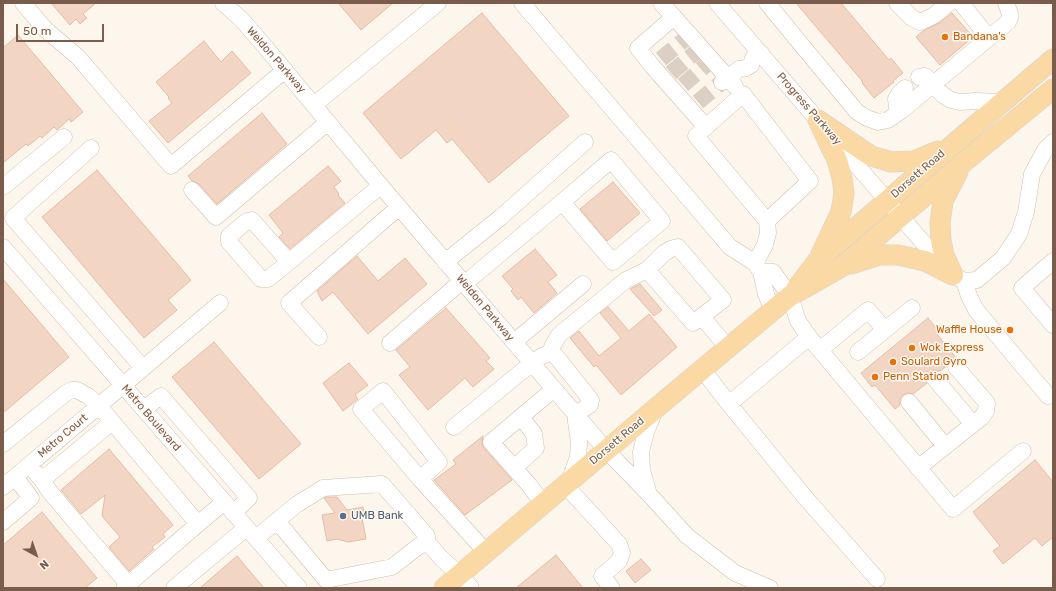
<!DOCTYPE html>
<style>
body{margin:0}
#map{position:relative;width:1056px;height:591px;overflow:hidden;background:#fdf6ec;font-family:Rubik,sans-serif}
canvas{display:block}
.frame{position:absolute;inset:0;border:4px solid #7a5c4d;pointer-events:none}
.north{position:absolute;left:16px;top:535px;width:40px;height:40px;-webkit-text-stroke:3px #fffaf3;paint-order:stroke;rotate:140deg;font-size:11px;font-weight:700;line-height:16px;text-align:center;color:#7a5c4d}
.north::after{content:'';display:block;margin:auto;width:14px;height:18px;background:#7a5c4d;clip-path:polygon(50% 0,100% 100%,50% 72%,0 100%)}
.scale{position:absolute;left:16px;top:24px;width:88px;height:18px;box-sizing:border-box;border:2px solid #7a5c4d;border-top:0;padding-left:5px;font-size:12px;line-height:14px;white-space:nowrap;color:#7a5c4d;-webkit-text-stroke:3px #fffaf3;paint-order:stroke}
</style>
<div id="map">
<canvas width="1056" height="591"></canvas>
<div class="frame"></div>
<div class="north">N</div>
<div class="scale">50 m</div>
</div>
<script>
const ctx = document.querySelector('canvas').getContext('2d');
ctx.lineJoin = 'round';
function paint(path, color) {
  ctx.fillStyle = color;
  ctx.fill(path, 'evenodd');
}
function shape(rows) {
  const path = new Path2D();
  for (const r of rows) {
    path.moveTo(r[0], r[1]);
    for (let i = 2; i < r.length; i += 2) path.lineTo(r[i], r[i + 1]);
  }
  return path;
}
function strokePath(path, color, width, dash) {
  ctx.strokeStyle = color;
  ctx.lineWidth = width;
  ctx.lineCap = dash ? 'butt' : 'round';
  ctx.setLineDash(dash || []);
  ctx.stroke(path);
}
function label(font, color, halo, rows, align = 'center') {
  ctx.font = font + ' Rubik,sans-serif';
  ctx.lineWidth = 3;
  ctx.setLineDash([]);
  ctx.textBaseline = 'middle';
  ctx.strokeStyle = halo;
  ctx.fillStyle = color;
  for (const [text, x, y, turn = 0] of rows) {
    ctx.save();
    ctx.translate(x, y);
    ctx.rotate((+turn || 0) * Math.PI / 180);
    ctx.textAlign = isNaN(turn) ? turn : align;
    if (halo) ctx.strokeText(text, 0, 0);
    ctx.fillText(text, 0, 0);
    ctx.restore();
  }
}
const building = shape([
 [51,3,96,3,83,14,87,18,80,24,76,19,70,25,51,3],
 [338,3,393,3,361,30,338,3],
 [796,3,841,3,889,60,891,58,903,73,893,81,894,82,874,98,862,83,863,82,796,3],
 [482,13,569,116,489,183,452,139,447,143,436,130,401,159,363,113,482,13],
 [952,13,973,37,940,65,916,37,923,31,939,23,952,13],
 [18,35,83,112,71,122,69,119,57,130,54,127,42,138,40,136,28,146,26,144,3,163,3,48,18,35],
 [204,41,221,62,232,51,251,73,168,143,149,121,172,103,168,98,169,97,156,82,204,41],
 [262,113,287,144,217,204,199,184,192,181,188,176,262,113],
 [328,166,341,181,334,187,339,194,338,195,345,203,290,249,279,237,283,233,269,215,328,166],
 [97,170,191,280,168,300,177,310,144,338,42,217,97,170],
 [613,182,640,213,607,241,580,209,613,182],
 [535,249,557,275,548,282,557,293,534,313,521,297,518,300,511,291,513,289,502,276,535,249],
 [357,256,378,281,405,258,427,284,368,334,333,292,322,301,317,291,357,256],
 [3,279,69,357,3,413,3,279],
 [640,284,662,310,654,316,630,289,640,284],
 [608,307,629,331,649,314,677,347,621,395,596,365,594,367,570,338,579,331,599,356,621,338,600,313,608,307],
 [446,308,490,358,486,361,494,369,473,387,465,378,428,410,399,375,410,367,396,350,446,308],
 [928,318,939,332,937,334,956,358,950,360,947,366,940,371,934,370,929,372,926,376,927,383,913,394,908,393,903,395,900,399,900,405,895,409,875,385,872,387,861,373,928,318],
 [214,342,301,444,259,479,172,377,214,342],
 [349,363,368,385,355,395,358,399,343,411,323,383,349,363],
 [483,436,482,443,484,448,512,480,465,515,434,480,456,464,453,460,483,436],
 [109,449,173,525,163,534,165,537,152,547,154,549,129,571,109,547,120,537,102,516,105,495,81,514,61,490,109,449],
 [1035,460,1053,482,1053,537,1042,546,1035,538,1003,564,993,551,1000,546,973,512,1035,460],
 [326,497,337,497,347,510,363,507,364,514,362,518,366,539,348,542,337,539,327,541,322,515,335,513,324,498,326,497],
 [42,512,97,578,85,588,3,588,3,545,42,512],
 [556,555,583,588,516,588,556,555],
 [237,556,264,588,200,588,237,556],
 [641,559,651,570,635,583,626,571,641,559]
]);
paint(building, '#f3d5c3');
strokePath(building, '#e6bba3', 1);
strokePath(shape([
 [661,59,685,39],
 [671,73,696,52],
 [683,85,707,64],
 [698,102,722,82]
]), '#dcd0c4', 16, [16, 8]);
const minor = shape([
 [23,3,45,29,78,57,171,166,285,70],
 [223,3,242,20,262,43,381,186,606,450,648,493,687,536,735,573,770,588],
 [522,3,730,247,755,263],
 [661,3,674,17,638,48,652,66,706,127,743,94,810,181,767,221,768,233,765,245,755,263,761,272,766,294,773,310],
 [717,3,933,254,953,275,964,281,977,280,1003,258,1019,234,1026,212,1032,174,1045,150,1053,142],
 [767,3,857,112,867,118,878,122,888,120,901,111,1008,22,1010,18,1010,14,1006,3],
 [897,3,912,18,920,22,933,16,949,3],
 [961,3,989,38],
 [674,17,728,78,722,82],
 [919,77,925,76,927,78,943,95,951,100,960,102,975,101,1002,102],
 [735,86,728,78,739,69,746,68,751,65,753,58,761,53],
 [314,105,438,3],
 [901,111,897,107,896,99,899,94,905,88],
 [706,127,696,136,767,221],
 [91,148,13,218,143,368],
 [3,187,64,137],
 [192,190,216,217,328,122],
 [3,247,299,588],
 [678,247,723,300,693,323,647,270,664,253,671,249,678,247],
 [1053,261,1022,288,1053,325],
 [289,262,252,220,247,221,229,236,229,242,261,279,268,279,289,262,373,192,381,186],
 [445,262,501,217,585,142],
 [761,272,773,272,790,296,798,321,809,337,953,509,1023,451],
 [964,281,969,296,976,310,1048,396],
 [464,284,562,202,611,160,662,221,613,262,562,202],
 [702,317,728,348],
 [885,330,912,308],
 [319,337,289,303,399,207],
 [809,337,729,404,804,496,877,579],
 [514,342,583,284],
 [390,343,462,281],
 [820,350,868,310,885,330,858,352],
 [550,353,553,345,559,335,626,280,647,270],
 [702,369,729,404],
 [935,379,973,424],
 [909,402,945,446],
 [144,409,161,396,249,498,233,513],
 [454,427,532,363,542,356,550,353,555,355,591,400,590,405,575,414],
 [3,444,66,393,72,390,77,390,88,396,99,406,198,524,224,502],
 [514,468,536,448,534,434,521,417],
 [918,468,982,417,986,411,987,403,956,367],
 [36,473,42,480,112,422],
 [420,479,439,462,383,391,361,409,420,479,486,552],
 [42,480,50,492,128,584],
 [569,482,578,457,579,443,575,414],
 [565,485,619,544,622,553,619,561,602,576,612,588],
 [3,487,220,303],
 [648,491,642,470,641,452,646,432,655,410],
 [543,504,530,486,491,442,554,389],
 [277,521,326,580,392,567,419,546,427,542],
 [3,522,31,498,15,477],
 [256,538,296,505,323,488,382,484,427,536,427,542,442,559,460,575,471,588],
 [124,588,198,524],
 [174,588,246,528]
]);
const major = shape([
 [818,120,837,160,842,178,844,193,841,212,821,254],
 [818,120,871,156,885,160,891,162,914,161,938,151],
 [851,264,879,255,898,255,925,261,953,275],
 [953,275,944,255,941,240,940,223,943,201,958,172],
 [796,289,818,260,1053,59],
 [444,588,668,398,790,296,843,266,964,162,1053,89]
]);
strokePath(minor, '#d1beb0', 17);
strokePath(major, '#dad1cd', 21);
strokePath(minor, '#fff', 16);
strokePath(major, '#fbd9a5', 20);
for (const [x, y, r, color] of [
 [945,37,4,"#e8710a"],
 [1010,330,4,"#e8710a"],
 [912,348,4,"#e8710a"],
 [893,362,4,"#e8710a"],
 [875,377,4,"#e8710a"],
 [343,516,4,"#5c6f8a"]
]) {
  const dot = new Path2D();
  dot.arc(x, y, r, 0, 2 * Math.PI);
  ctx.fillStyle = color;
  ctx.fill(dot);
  strokePath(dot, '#fffaf3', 1.5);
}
label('11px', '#c56008', '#fffaf3', [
 ["Bandana's",953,37],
 ["Waffle House",1002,330,"right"],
 ["Wok Express",920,348],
 ["Soulard Gyro",901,362],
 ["Penn Station",883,377]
], 'left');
label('11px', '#7a5c4d', '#fffaf3', [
 ["Weldon Parkway",276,60,49],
 ["Progress Parkway",809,109,49],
 ["Dorsett Road",918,174,-41],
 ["Weldon Parkway",485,308,50],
 ["Metro Boulevard",151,418,49],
 ["Metro Court",63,436,-40],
 ["Dorsett Road",617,441,-40]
]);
label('11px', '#4e5e75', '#fffaf3', [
 ["UMB Bank",351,516]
], 'left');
</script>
